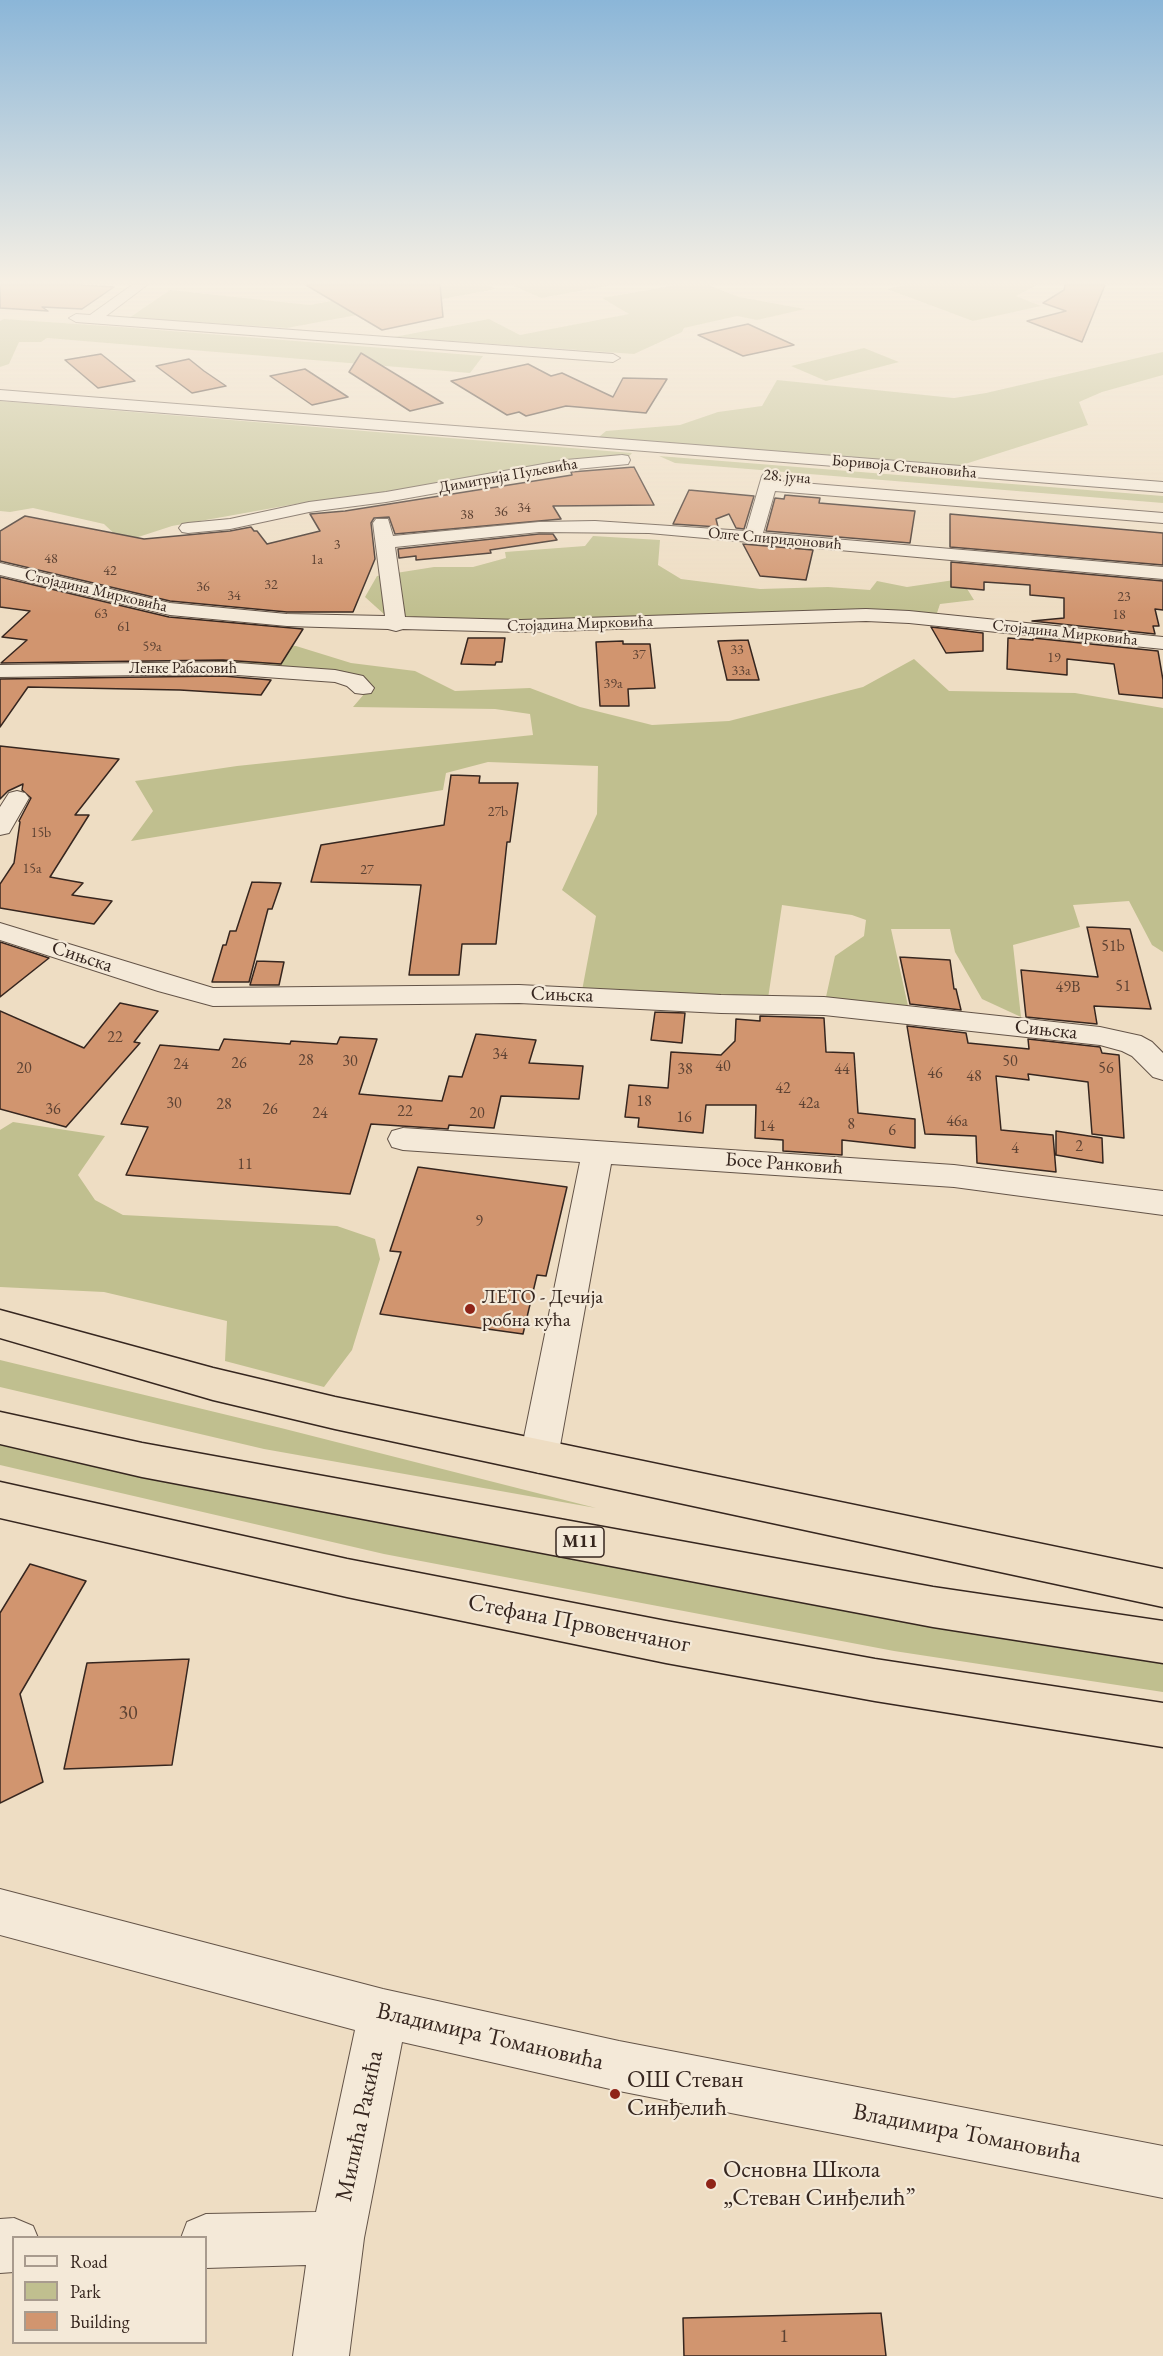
<!DOCTYPE html>
<meta charset="utf-8">
<style>
body{margin:0}
#map{position:relative;width:1163px;height:2356px;overflow:hidden;background:#eeddc3;font-family:"EB Garamond",serif}
canvas{display:block}
.legend{position:absolute;left:12px;top:2236px;width:195px;height:108px;box-sizing:border-box;background:#f4e9d8;border:2px solid #a89b8e;margin:0;padding:8px 10px;list-style:none;font-size:18px;color:#36261f}
.legend li{display:flex;align-items:center;gap:12px;height:30px}
.legend b{width:30px;border:2px solid #a89b8e}
</style>
<div id="map">
<canvas width="1163" height="2356"></canvas>
<ul class="legend">
<li><b style="height:8px;background:#f4e9d8"></b>Road</li>
<li><b style="height:16px;background:#c0bf8f"></b>Park</li>
<li><b style="height:16px;background:#d1956f"></b>Building</li>
</ul>
</div>
<script>
const ctx = document.querySelector('canvas').getContext('2d');
ctx.lineJoin = 'round';
function paint(path, color) {
  ctx.fillStyle = color;
  ctx.fill(path, 'evenodd');
}
function shape(rows) {
  const path = new Path2D();
  for (const r of rows) {
    path.moveTo(r[0], r[1]);
    for (let i = 2; i < r.length; i += 2) path.lineTo(r[i], r[i + 1]);
  }
  return path;
}
function strokePath(path, color, width, dash) {
  ctx.strokeStyle = color;
  ctx.lineWidth = width;
  ctx.lineCap = dash ? 'butt' : 'round';
  ctx.setLineDash(dash || []);
  ctx.stroke(path);
}
function label(font, color, halo, rows, align = 'center') {
  ctx.font = font + ' "EB Garamond",serif';
  ctx.lineWidth = 4.5;
  ctx.setLineDash([]);
  ctx.textBaseline = 'middle';
  ctx.strokeStyle = halo;
  ctx.fillStyle = color;
  for (const [text, x, y, turn = 0] of rows) {
    ctx.save();
    ctx.translate(x, y);
    ctx.rotate((+turn || 0) * Math.PI / 180);
    ctx.textAlign = isNaN(turn) ? turn : align;
    if (halo) ctx.strokeText(text, 0, 0);
    ctx.fillText(text, 0, 0);
    ctx.restore();
  }
}
paint(shape([
 [416,285,488,285,496,289,287,328,129,318,170,290,310,305],
 [512,285,612,285,541,298],
 [677,285,708,285,739,297,805,309,757,320,737,316,684,328,682,332,634,354,394,337,489,319,520,335,629,314,602,298],
 [906,285,1037,285,1016,296,1041,306,973,321,887,289],
 [4,319,121,327,483,356,470,373,47,338,41,342,19,342,9,364,0,367,0,321],
 [864,348,899,362,826,381,791,366],
 [1163,352,1163,375,1102,392,1079,402,1088,425,943,471,593,442,606,431,680,425,718,412,762,406,777,380,954,398,986,393],
 [0,401,632,453,626,460,376,499,301,503,172,526,123,542,104,524,33,508,10,512,0,511],
 [659,456,1163,496,1163,503,675,463],
 [593,536,660,540,658,565,681,579,760,589,828,587,870,590,877,581,907,587,961,579,974,600,940,604,935,619,396,625,365,597,377,576,434,567,473,567,506,558,505,552,585,546],
 [223,642,296,646,351,663,415,671,455,691,530,688,580,707,652,725,729,721,863,687,914,659,949,691,1075,693,1163,708,1163,952,1152,945,1129,901,1073,905,1080,927,1013,945,1021,1017,982,999,955,952,950,929,891,929,910,1015,824,1006,835,956,864,936,866,920,852,915,782,905,767,1005,581,996,596,916,562,890,597,814,598,766,488,762,446,773,443,790,131,841,153,811,135,781,237,766,533,735,530,714,495,709,353,707,371,686,213,666],
 [13,1122,105,1136,78,1175,95,1200,123,1215,337,1226,375,1239,380,1259,352,1350,324,1387,225,1361,227,1321,104,1292,0,1287,0,1130],
 [0,1360,281,1428,596,1508,264,1449,0,1387],
 [0,1435,473,1540,1163,1659,1163,1692,894,1651,384,1554,0,1465]
]), '#c0bf8f');
const building = shape([
 [0,285,80,285,114,287,82,309,42,307,48,311,0,308,0,285],
 [306,285,440,285,443,317,382,330,306,285],
 [1065,285,1105,285,1082,342,1027,321,1066,311,1043,303,1064,290,1065,285],
 [748,324,794,345,743,356,698,335,748,324],
 [361,353,443,403,410,411,349,372,361,353],
 [101,354,135,381,98,388,65,360,101,354],
 [189,359,204,371,226,386,192,393,156,366,189,359],
 [528,364,551,376,562,373,613,397,623,378,667,379,646,413,566,406,526,416,519,412,507,415,451,381,528,364],
 [305,369,348,397,312,405,270,376,305,369],
 [634,467,654,505,553,506,561,519,395,534,389,517,374,518,371,523,375,559,353,612,287,612,170,601,0,561,0,531,25,516,144,539,230,531,251,527,254,531,257,531,267,544,320,531,310,514,345,511,572,475,571,472,634,467],
 [689,490,754,496,744,529,736,528,729,514,716,519,718,527,673,524,689,490],
 [785,495,820,498,819,503,915,511,910,543,766,531,775,498,784,499,785,495],
 [950,514,1163,533,1163,565,950,547,950,514],
 [539,534,553,534,557,540,490,550,491,553,416,560,416,556,399,558,398,549,539,534],
 [743,544,813,550,806,580,760,576,743,544],
 [951,562,1163,581,1163,610,1155,609,1159,626,1153,626,1155,634,1032,621,1064,618,1064,598,1030,595,1030,585,984,582,984,590,951,587,951,562],
 [0,577,169,617,303,629,281,664,223,660,1,663,27,640,2,637,30,611,0,607,0,577],
 [931,627,983,633,983,651,946,653,931,627],
 [468,638,505,638,502,662,496,662,495,665,461,664,468,638],
 [1008,638,1033,640,1033,638,1158,651,1163,680,1163,698,1119,694,1114,664,1067,659,1067,675,1007,669,1008,638],
 [748,640,759,680,727,680,718,641,748,640],
 [623,641,623,644,650,644,655,688,628,689,629,706,600,706,596,642,623,641],
 [223,676,271,680,261,695,180,690,28,687,0,727,0,679,223,676],
 [0,746,119,759,75,815,89,815,50,877,83,883,72,895,112,901,94,924,0,908,0,884,14,863,20,822,19,821,31,798,22,790,23,784,8,791,0,799,0,746],
 [451,775,480,776,479,783,518,783,510,842,507,842,496,944,462,944,459,975,409,975,421,885,311,882,321,845,444,825,451,775],
 [252,882,281,883,272,909,268,909,249,982,212,982,223,945,226,945,230,931,236,931,252,882],
 [1087,927,1130,929,1151,1009,1094,1006,1097,1024,1026,1017,1021,970,1098,977,1087,927],
 [0,942,49,958,0,997,0,942],
 [900,957,950,960,954,989,956,989,961,1010,910,1004,900,957],
 [257,961,284,962,279,985,250,985,257,961],
 [120,1003,158,1011,134,1042,140,1043,66,1127,0,1109,0,1011,84,1048,120,1003],
 [655,1012,685,1013,682,1043,651,1040,655,1012],
 [760,1016,824,1018,826,1052,854,1053,858,1113,915,1119,915,1148,842,1140,842,1155,783,1151,783,1140,755,1138,756,1105,706,1105,703,1133,638,1127,639,1118,625,1117,629,1085,668,1088,671,1052,721,1055,735,1041,736,1019,760,1021,760,1016],
 [907,1026,966,1033,968,1043,1029,1049,1028,1039,1100,1047,1102,1053,1119,1055,1124,1138,1092,1134,1088,1082,1028,1074,1029,1080,996,1076,1001,1130,1053,1135,1056,1172,977,1163,976,1136,925,1134,907,1026],
 [476,1034,536,1040,529,1063,583,1066,579,1099,501,1096,494,1128,449,1125,448,1129,371,1124,350,1194,126,1175,148,1127,121,1124,160,1045,219,1050,224,1039,290,1044,291,1041,337,1044,340,1037,377,1039,359,1094,442,1101,449,1076,462,1077,476,1034],
 [1056,1131,1102,1138,1103,1163,1056,1155,1056,1131],
 [418,1167,567,1187,546,1276,537,1275,523,1334,380,1314,401,1252,390,1251,418,1167],
 [30,1564,86,1581,20,1694,43,1782,0,1803,0,1613,30,1564],
 [189,1659,172,1765,64,1769,87,1663,189,1659],
 [881,2313,886,2356,684,2356,683,2318,881,2313]
]);
paint(building, '#d1956f');
strokePath(building, '#36261f', 1.5);
const minor = shape([
 [132,285,147,285,106,316,613,354,620,358,613,362,76,322,69,318,76,314,90,315,132,285],
 [0,390,1163,482,1163,492,0,400,0,390],
 [622,455,628,456,630,460,628,464,566,470,386,502,309,512,230,529,188,533,182,532,179,528,182,524,188,523,230,519,309,502,386,492,566,460,622,455],
 [771,471,777,472,780,476,778,481,1163,513,1163,523,775,491,763,533,1163,567,1163,579,649,533,539,532,395,547,405,617,521,620,866,609,909,611,1163,637,1163,649,909,623,866,621,521,632,403,629,396,631,388,629,287,626,170,615,0,575,0,563,170,603,287,614,385,616,373,523,376,519,388,519,393,536,539,522,595,521,746,531,762,476,765,472,771,471],
 [223,662,335,670,363,676,374,688,371,693,363,694,355,693,347,686,335,682,223,674,0,677,0,665,223,662],
 [17,791,25,793,29,798,9,833,0,835,0,807,9,793,17,791],
 [0,923,213,988,519,985,721,995,824,997,1100,1027,1141,1036,1152,1042,1163,1053,1163,1080,1153,1077,1132,1056,1122,1051,1100,1045,824,1015,721,1013,519,1003,213,1006,158,991,0,940,0,923],
 [403,1128,954,1165,1163,1191,1163,1215,954,1187,611,1164,558,1457,552,1468,539,1473,526,1468,520,1457,580,1162,403,1150,392,1147,388,1139,392,1131,403,1128],
 [0,1889,383,1989,619,2041,1163,2146,1163,2198,619,2091,402,2042,364,2238,349,2356,293,2356,306,2265,206,2268,206,2238,181,2238,187,2222,206,2214,316,2212,355,2030,0,1935,0,1889],
 [14,2218,33,2226,38,2238,14,2238,14,2272,0,2273,0,2219,14,2218]
]);
const highway = shape([
 [0,1310,213,1368,335,1397,1163,1569,1163,1607,335,1429,213,1400,0,1338,0,1310],
 [0,1412,142,1443,933,1587,1163,1621,1163,1663,933,1627,142,1477,0,1444,0,1412],
 [0,1482,347,1559,666,1621,875,1659,1163,1703,1163,1747,875,1701,666,1663,347,1597,0,1518,0,1482]
]);
strokePath(minor, '#645448', 2);
strokePath(highway, '#36261f', 3);
paint(minor, '#f4e9d8');
paint(highway, '#eeddc3');
const sky = ctx.createLinearGradient(0, 0, 0, 615);
sky.addColorStop(0, '#8bb6d8');
sky.addColorStop(0.46, '#f7f0e4');
sky.addColorStop(1, '#f7f0e400');
ctx.fillStyle = sky;
ctx.fillRect(0, 0, 1163, 615);
for (const [x, y, r, color] of [
 [470,1309,6,"#8f2418"],
 [615,2094,6,"#8f2418"],
 [711,2184,6,"#8f2418"]
]) {
  const dot = new Path2D();
  dot.arc(x, y, r, 0, 2 * Math.PI);
  ctx.fillStyle = color;
  ctx.fill(dot);
  strokePath(dot, '#f4e9d8', 2);
}
label('14px', '#5d4233', null, [
 ["34",524,508],
 ["36",501,512],
 ["38",467,515],
 ["3",337,545],
 ["48",51,559],
 ["1a",317,560],
 ["42",110,571],
 ["32",271,585],
 ["36",203,587],
 ["34",234,596],
 ["23",1124,597],
 ["63",101,614],
 ["18",1119,615],
 ["61",124,627],
 ["59a",152,647],
 ["33",737,650],
 ["37",639,655],
 ["19",1054,658],
 ["33a",741,671],
 ["39a",613,684],
 ["27b",498,812],
 ["15b",41,833],
 ["15a",32,869],
 ["27",367,870]
]);
label('16px', '#36261f', '#f4e9d8', [
 ["Боривоја Стевановића",904,467,5],
 ["Димитрија Пуљевића",508,476,-10],
 ["28. јуна",787,477,5],
 ["Олге Спиридоновић",775,539,5],
 ["Стојадина Мирковића",96,591,13],
 ["Стојадина Мирковића",580,624,-2],
 ["Стојадина Мирковића",1065,633,6],
 ["Ленке Рабасовић",183,669]
]);
label('16px', '#5d4233', null, [
 ["51b",1113,947],
 ["51",1123,987],
 ["49B",1068,988],
 ["22",115,1038],
 ["34",500,1055],
 ["28",306,1061],
 ["30",350,1062],
 ["50",1010,1062],
 ["26",239,1064],
 ["24",181,1065],
 ["40",723,1067],
 ["20",24,1069],
 ["56",1106,1069],
 ["38",685,1070],
 ["44",842,1070],
 ["46",935,1074],
 ["48",974,1077],
 ["42",783,1089],
 ["18",644,1102],
 ["30",174,1104],
 ["42a",809,1104],
 ["28",224,1105],
 ["36",53,1110],
 ["26",270,1110],
 ["22",405,1112],
 ["24",320,1114],
 ["20",477,1114],
 ["16",684,1118],
 ["46a",957,1122],
 ["8",851,1125],
 ["14",767,1127],
 ["6",892,1131],
 ["2",1079,1147],
 ["4",1015,1149],
 ["11",245,1165],
 ["9",479,1222]
]);
for (const [x, y, w] of [
 [580,1542,48]
]) {
  const box = new Path2D();
  box.roundRect(x - w / 2, y - 15, w, 30, 4.5);
  ctx.fillStyle = '#f4e9d8';
  ctx.fill(box);
  strokePath(box, '#36261f', 1.5);
}
label('bold 18px', '#36261f', null, [
 ["M11",580,1542]
]);
label('20px', '#36261f', '#f4e9d8', [
 ["Сињска",82,957,18],
 ["Сињска",562,995,2],
 ["Сињска",1046,1030,6],
 ["Босе Ранковић",784,1164,4]
]);
label('20px', '#36261f', '#f4e9d8', [
 ["ЛЕТО - Дечија",482,1298],
 ["робна кућа",482,1321]
], 'left');
label('20px', '#5d4233', null, [
 ["30",128,1714],
 ["1",784,2337]
]);
label('24px', '#36261f', '#f4e9d8', [
 ["Стефана Првовенчаног",579,1624,11],
 ["Владимира Томановића",490,2037,13],
 ["Милића Ракића",360,2126,-78],
 ["Владимира Томановића",967,2134,11]
]);
label('24px', '#36261f', '#f4e9d8', [
 ["ОШ Стеван",627,2080],
 ["Синђелић",627,2108],
 ["Основна Школа",723,2170],
 ["„Стеван Синђелић”",723,2198]
], 'left');
</script>
